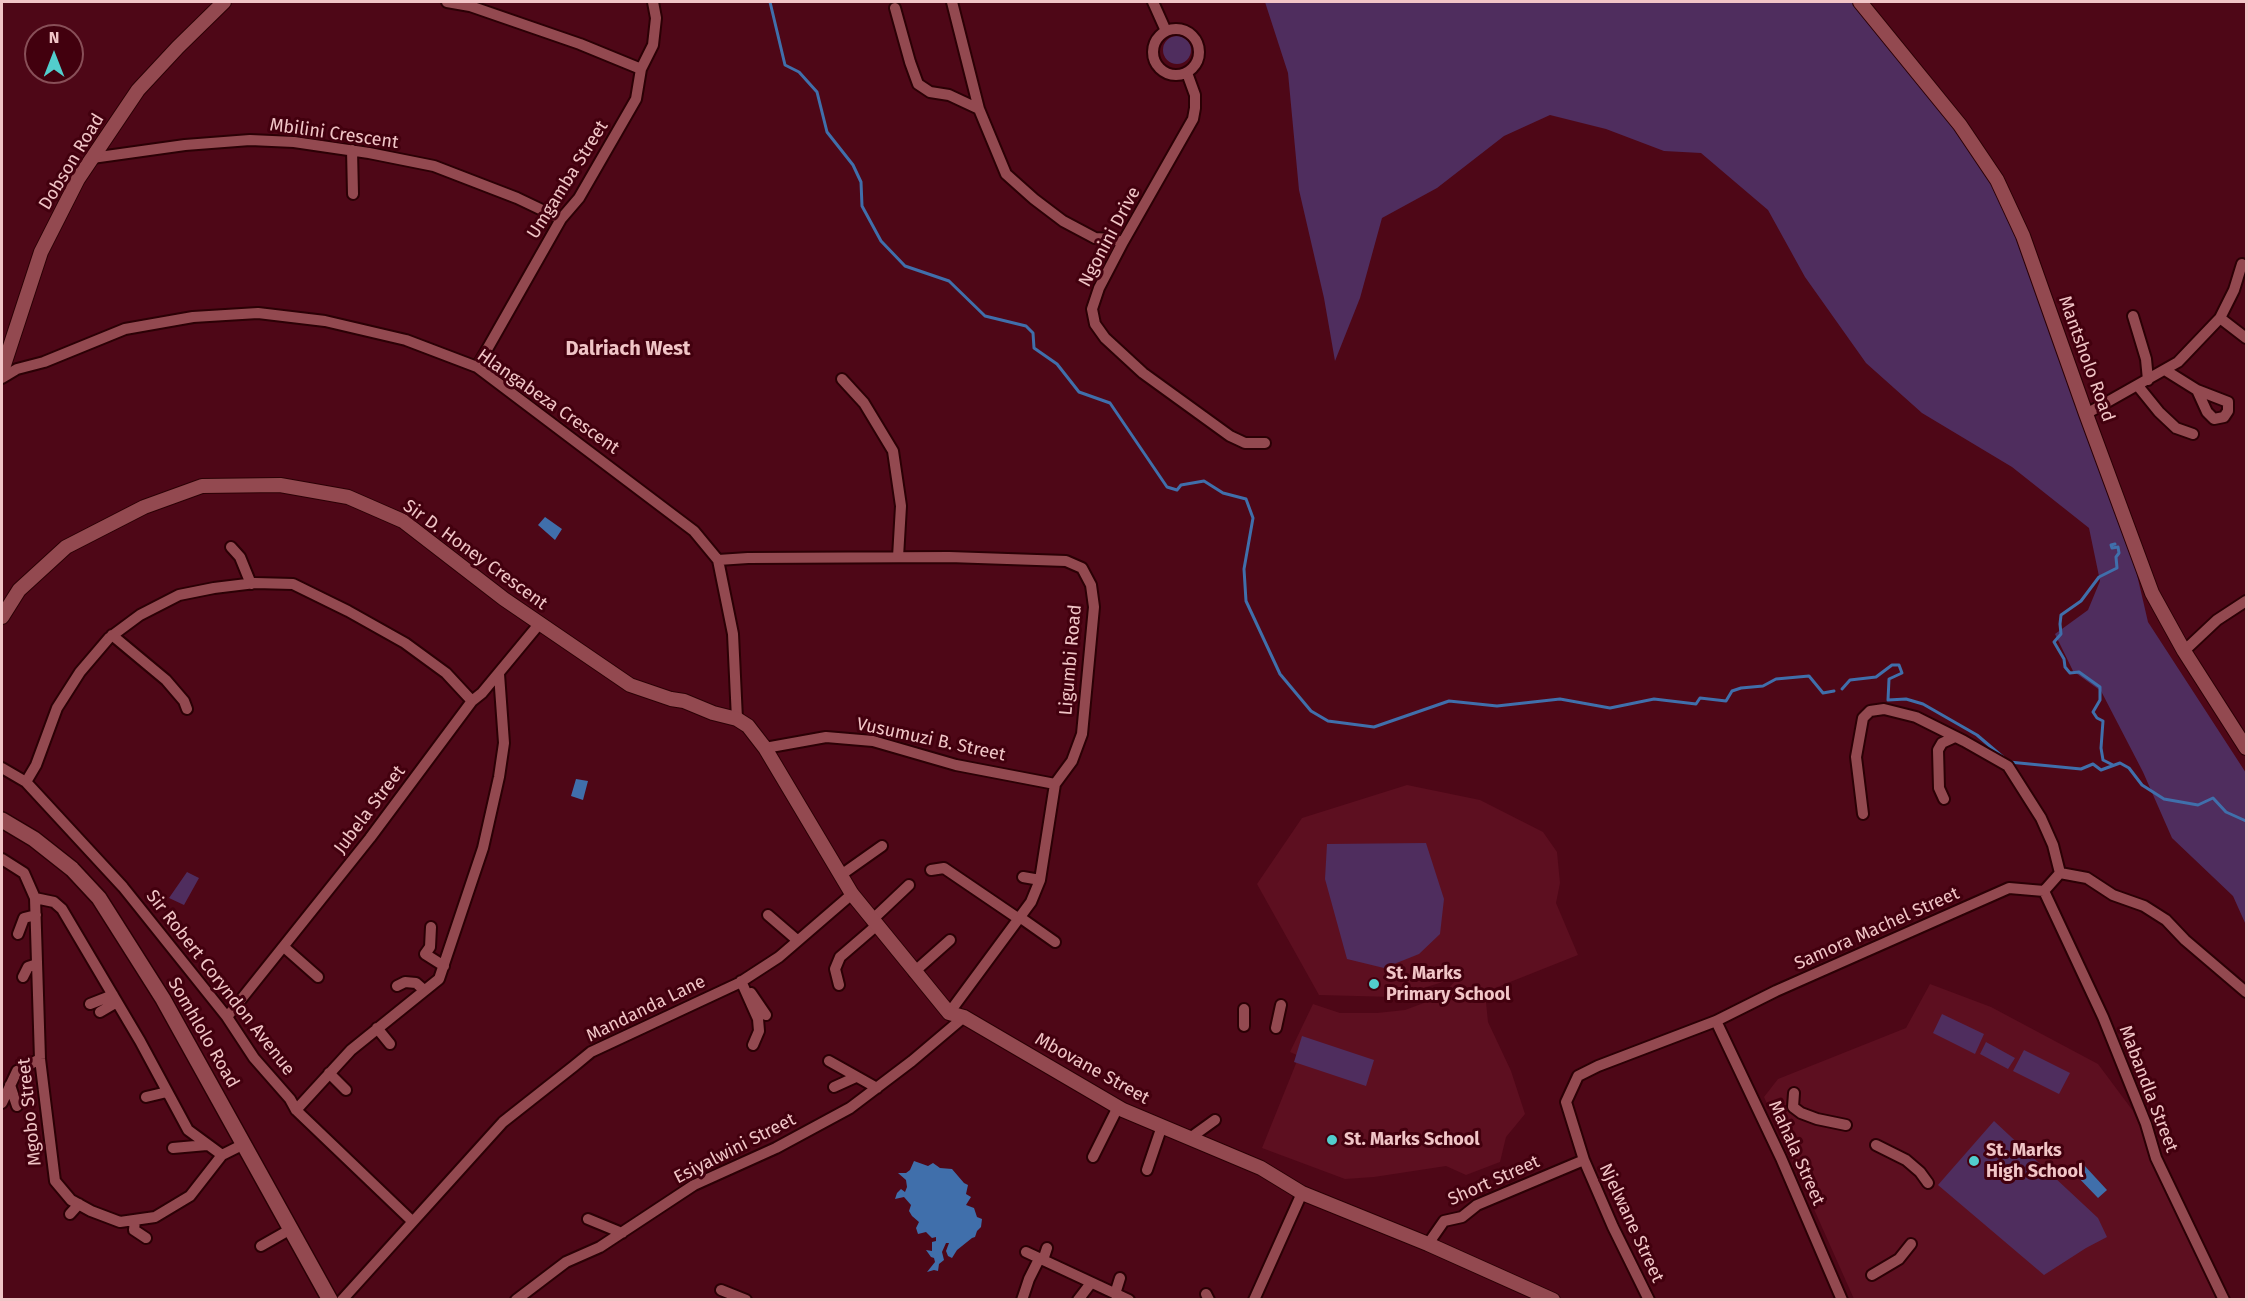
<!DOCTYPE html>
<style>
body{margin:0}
#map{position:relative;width:2248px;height:1301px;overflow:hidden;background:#4e0717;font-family:"Fira Sans",sans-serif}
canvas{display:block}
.frame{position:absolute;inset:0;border:3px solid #f1c5c7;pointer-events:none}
.north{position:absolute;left:24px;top:24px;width:60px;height:60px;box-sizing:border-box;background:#42000e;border:2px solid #884f58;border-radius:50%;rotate:0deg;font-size:16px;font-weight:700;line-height:24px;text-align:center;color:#f1c5c7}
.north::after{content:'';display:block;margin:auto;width:21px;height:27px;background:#52cdcd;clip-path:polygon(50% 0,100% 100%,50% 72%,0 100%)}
</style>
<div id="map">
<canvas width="2248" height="1301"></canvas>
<div class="frame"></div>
<div class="north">N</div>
</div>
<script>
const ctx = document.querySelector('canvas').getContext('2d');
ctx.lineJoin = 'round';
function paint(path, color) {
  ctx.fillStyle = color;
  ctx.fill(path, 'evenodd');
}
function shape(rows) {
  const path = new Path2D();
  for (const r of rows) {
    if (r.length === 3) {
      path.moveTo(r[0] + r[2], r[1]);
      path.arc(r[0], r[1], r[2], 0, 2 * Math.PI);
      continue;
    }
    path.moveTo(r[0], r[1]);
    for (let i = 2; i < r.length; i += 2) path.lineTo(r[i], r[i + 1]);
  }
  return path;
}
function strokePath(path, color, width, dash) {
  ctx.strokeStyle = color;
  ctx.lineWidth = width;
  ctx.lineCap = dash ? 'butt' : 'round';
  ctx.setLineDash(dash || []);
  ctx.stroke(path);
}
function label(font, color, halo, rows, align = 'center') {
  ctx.font = font + ' "Fira Sans",sans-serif';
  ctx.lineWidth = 6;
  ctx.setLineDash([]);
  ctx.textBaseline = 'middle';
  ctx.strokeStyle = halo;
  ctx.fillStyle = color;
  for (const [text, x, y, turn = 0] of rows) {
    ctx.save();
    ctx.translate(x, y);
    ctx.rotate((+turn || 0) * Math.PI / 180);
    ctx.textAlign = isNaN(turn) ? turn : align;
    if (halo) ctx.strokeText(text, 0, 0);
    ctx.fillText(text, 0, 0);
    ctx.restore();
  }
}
paint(shape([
 [1407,785,1480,800,1543,832,1557,852,1560,883,1556,903,1578,955,1485,992,1488,1022,1511,1071,1525,1114,1506,1137,1500,1162,1466,1175,1446,1166,1374,1177,1345,1179,1262,1148,1299,1056,1290,1052,1313,1004,1340,1013,1377,1013,1405,1010,1440,997,1459,977,1394,997,1319,995,1257,884,1302,818],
 [1930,984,1991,1007,2098,1064,2133,1111,2218,1299,1854,1299,1764,1097,1778,1079,1906,1028]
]), '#5d0f20');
paint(shape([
 [1265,2,1860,2,1997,180,2122,510,2148,622,2246,773,2246,925,2233,896,2172,838,2143,772,2101,691,2073,671,2055,634,2088,610,2100,581,2089,528,2012,467,1922,413,1866,363,1805,277,1768,210,1701,153,1664,151,1606,129,1550,115,1504,136,1437,188,1382,218,1360,298,1335,361,1324,298,1299,190,1288,73],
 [1177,50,14],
 [1426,843,1444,899,1440,934,1419,954,1384,968,1347,959,1325,879,1327,844],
 [187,872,199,878,184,905,169,898],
 [1942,1014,1984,1034,1975,1054,1933,1033],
 [1302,1036,1374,1060,1366,1086,1294,1062],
 [1986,1042,2015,1058,2008,1069,1980,1054],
 [2024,1050,2070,1073,2059,1094,2013,1071],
 [1994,1121,2098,1218,2107,1237,2086,1248,2044,1275,1938,1185]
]), '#4f2d5e');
paint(shape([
 [545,517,562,529,555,540,538,525],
 [576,779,588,781,583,800,571,796],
 [914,1161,928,1166,933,1163,940,1168,952,1169,964,1183,968,1185,966,1194,971,1197,966,1205,974,1208,977,1217,982,1219,981,1227,977,1231,975,1237,972,1238,957,1250,952,1258,948,1256,946,1251,949,1243,946,1243,942,1252,944,1260,939,1264,938,1271,934,1270,927,1272,935,1262,934,1258,931,1257,926,1250,932,1251,932,1242,936,1241,936,1237,932,1238,926,1232,918,1234,916,1228,919,1222,912,1216,909,1211,911,1205,904,1197,895,1199,897,1193,901,1189,905,1192,907,1187,906,1180,898,1173,906,1173,910,1170],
 [2083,1164,2107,1190,2098,1198,2074,1173]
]), '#406fab');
strokePath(shape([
 [770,2,785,65,799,72,817,92,827,132,853,165,861,182,862,206,881,241,905,266,949,281,985,316,1026,326,1033,333,1034,348,1057,364,1079,392,1110,403,1167,487,1177,490,1181,485,1204,481,1223,493,1246,499,1253,518,1244,569,1246,601,1280,674,1311,711,1328,721,1374,727,1449,701,1497,706,1560,699,1610,708,1654,699,1696,704,1700,698,1726,701,1732,691,1741,688,1763,686,1776,679,1809,676,1823,693,1834,691],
 [1842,689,1850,680,1876,677,1892,665,1899,665,1902,673,1889,679,1888,700,1906,699,1923,704,1977,735,2004,758],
 [2009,762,2081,769,2093,764,2101,770,2120,763,2129,768,2142,785,2164,799,2198,805,2213,798,2226,812,2246,821],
 [2113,765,2103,760,2101,748,2103,721,2097,718,2093,712,2100,700,2100,687,2079,672,2070,673,2065,667,2064,659,2054,642,2061,634,2060,624,2061,615,2081,601,2099,577,2117,568,2116,557,2119,553,2118,547,2112,548,2111,545,2115,544]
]), '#406fab', 3);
const minor = shape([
 [447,2,470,6,580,44,641,69],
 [952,2,979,109,1006,174,1034,199,1063,221,1095,238,1111,239,1123,242],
 [1153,2,1166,31],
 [895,8,910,62,918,84,930,92,949,95,979,109],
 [1176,52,23],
 [1187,73,1195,95,1195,108,1193,119,1123,242,1099,288,1092,309,1095,324,1105,338,1143,373,1230,436,1245,443,1265,443],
 [352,150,353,194],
 [92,158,185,145,250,140,294,142,369,153,434,166,517,198,561,219],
 [2133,316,2146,359,2148,380],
 [2220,318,2234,290,2242,264],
 [477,367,561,219,579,198,636,99,641,69,653,45,656,18,653,2],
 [2165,370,2197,390,2207,412,2214,419,2224,417,2228,411,2228,402,2197,390],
 [2,378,17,369,44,362,125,329,193,317,258,313,325,321,406,340,477,367,694,531,718,560,733,634,737,719],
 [842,379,864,403,893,451,901,506,898,557],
 [2138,386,2159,412,2176,428,2193,434],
 [2086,414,2178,362,2220,318,2246,338],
 [231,547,240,557,251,584],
 [718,560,748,558,949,557,1066,561,1082,568,1091,585,1094,607,1082,734,1072,761,1055,784,1040,880,1031,902,949,1013],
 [112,635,166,680,184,701,187,709],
 [2184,651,2217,620,2246,601],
 [765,748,826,737,873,741,956,765,1055,784],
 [2,768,26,782,123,887,227,1017,254,1058,290,1099,296,1110,412,1221],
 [26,782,36,765,57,708,80,672,109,638,140,615,179,595,214,588,255,583,293,584,348,611,405,643,446,673,472,701],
 [1944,799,1939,788,1938,750,1942,743,1955,737],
 [1863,814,1856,757,1863,718,1870,711,1884,709,1916,717,1964,741,2008,766,2041,818,2053,845,2060,873],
 [2,859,24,873,35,898,40,1059,55,1181,71,1200,91,1211,120,1222,155,1217,190,1196,222,1155,244,1144],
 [931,870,944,868,1019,919],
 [841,875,882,846],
 [1023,877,1040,880],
 [2044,891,2103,1017,2146,1124,2156,1158,2224,1300],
 [35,898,54,902,62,909,140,1041,188,1130,222,1155],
 [768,915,797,940],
 [1021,918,1055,942],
 [872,920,909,885],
 [431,927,430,947,425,954,444,966],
 [18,934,24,918,36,915],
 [284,947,318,977],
 [914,972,950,940],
 [23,977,28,967,37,964],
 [741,981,758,1019,759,1031,753,1045],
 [839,985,835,969,840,957,876,926],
 [397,986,405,982,416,983,424,990],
 [751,993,766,1015],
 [90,1004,113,995],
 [1244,1009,1244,1026],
 [100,1012,117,1002],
 [227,1017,370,838,472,701,482,693,540,623],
 [1716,1021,1781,1158,1842,1300],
 [377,1028,390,1044],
 [1276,1028,1281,1005],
 [829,1061,877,1088],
 [329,1073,346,1090],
 [10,1085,17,1106],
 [834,1087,856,1077],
 [1794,1093,1793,1107,1801,1113,1817,1119,1846,1125],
 [146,1097,167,1092],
 [2,1103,17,1071,40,1059],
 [296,1110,351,1050,439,979,483,848,499,777,504,743,499,674],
 [1190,1138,1215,1120],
 [1876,1145,1906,1160,1920,1172,1928,1183],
 [173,1148,207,1145],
 [1093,1157,1118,1107],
 [1147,1170,1162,1126],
 [70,1214,79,1204],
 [588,1219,622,1233],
 [135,1220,134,1230,146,1238],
 [1428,1244,1444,1221,1462,1217,1477,1205,1584,1160],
 [261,1246,291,1229],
 [1026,1252,1129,1300],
 [1043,1260,1047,1248],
 [1872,1275,1899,1259,1911,1244],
 [721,1290,746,1300],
 [1115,1294,1120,1278],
 [1206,1294,1209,1300],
 [342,1300,503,1122,574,1066,591,1052,739,983,779,957,852,894],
 [516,1300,566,1262,600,1247,694,1185,776,1148,850,1108,912,1061,964,1017],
 [1022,1300,1029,1279,1039,1259],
 [1078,1300,1091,1283],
 [1254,1300,1302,1193],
 [1649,1300,1613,1227,1584,1160,1566,1102,1578,1076,1598,1066,1716,1021,1776,991,2009,888,2044,891,2060,873,2087,878,2113,895,2144,906,2166,920,2185,940,2246,992]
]);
const tertiary = shape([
 [1860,2,1960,125,1997,180,2023,236,2086,414,2152,593,2184,651,2246,748],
 [2,371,41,252,78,179,138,90,178,47,224,2],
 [2,617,19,590,66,547,144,507,202,486,280,485,348,497,403,521,504,599,630,685,671,699,684,701,713,713,737,719,748,726,765,748,852,894,949,1013,964,1017,1123,1110,1261,1168,1302,1193,1428,1244,1553,1300]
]);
const secondary = shape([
 [2,820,34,839,72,869,99,898,163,999,330,1300]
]);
strokePath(minor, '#2b0005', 14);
strokePath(tertiary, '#2b0005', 16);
strokePath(secondary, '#2b0005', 18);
strokePath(minor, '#934950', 10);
strokePath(tertiary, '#934950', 14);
strokePath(secondary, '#934950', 15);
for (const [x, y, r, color] of [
 [1374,984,6,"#52cdcd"],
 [1332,1140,6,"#52cdcd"],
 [1974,1161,6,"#52cdcd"]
]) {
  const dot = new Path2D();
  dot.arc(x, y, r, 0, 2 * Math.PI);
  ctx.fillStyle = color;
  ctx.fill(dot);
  strokePath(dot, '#42000e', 2);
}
label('18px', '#f1c5c7', '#42000e', [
 ["Mbilini Crescent",334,134,8],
 ["Dobson Road",72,162,-59],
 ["Umgamba Street",568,180,-58],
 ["Ngonini Drive",1110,237,-62],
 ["Mantsholo Road",2086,359,70],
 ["Hlangabeza Crescent",548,402,35],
 ["Sir D. Honey Crescent",475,555,36],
 ["Ligumbi Road",1071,660,-85],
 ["Vusumuzi B. Street",931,740,12],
 ["Jubela Street",370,810,-53],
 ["Samora Machel Street",1877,929,-24],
 ["Sir Robert Coryndon Avenue",220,983,52],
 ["Mandanda Lane",646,1009,-26],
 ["Somhlolo Road",203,1033,60],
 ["Mbovane Street",1092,1069,29],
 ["Mabandla Street",2148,1089,69],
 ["Mgobo Street",30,1112,-96],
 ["Esiyalwini Street",735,1149,-27],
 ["Mahala Street",1796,1153,66],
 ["Short Street",1494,1181,-24],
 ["Njelwane Street",1631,1223,65]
]);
label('bold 18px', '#f1c5c7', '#42000e', [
 ["St. Marks",1386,974],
 ["Primary School",1386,995],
 ["St. Marks School",1344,1140],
 ["St. Marks",1986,1151],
 ["High School",1986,1172]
], 'left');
label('bold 20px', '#f1c5c7', '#42000e', [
 ["Dalriach West",628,349]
]);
</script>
